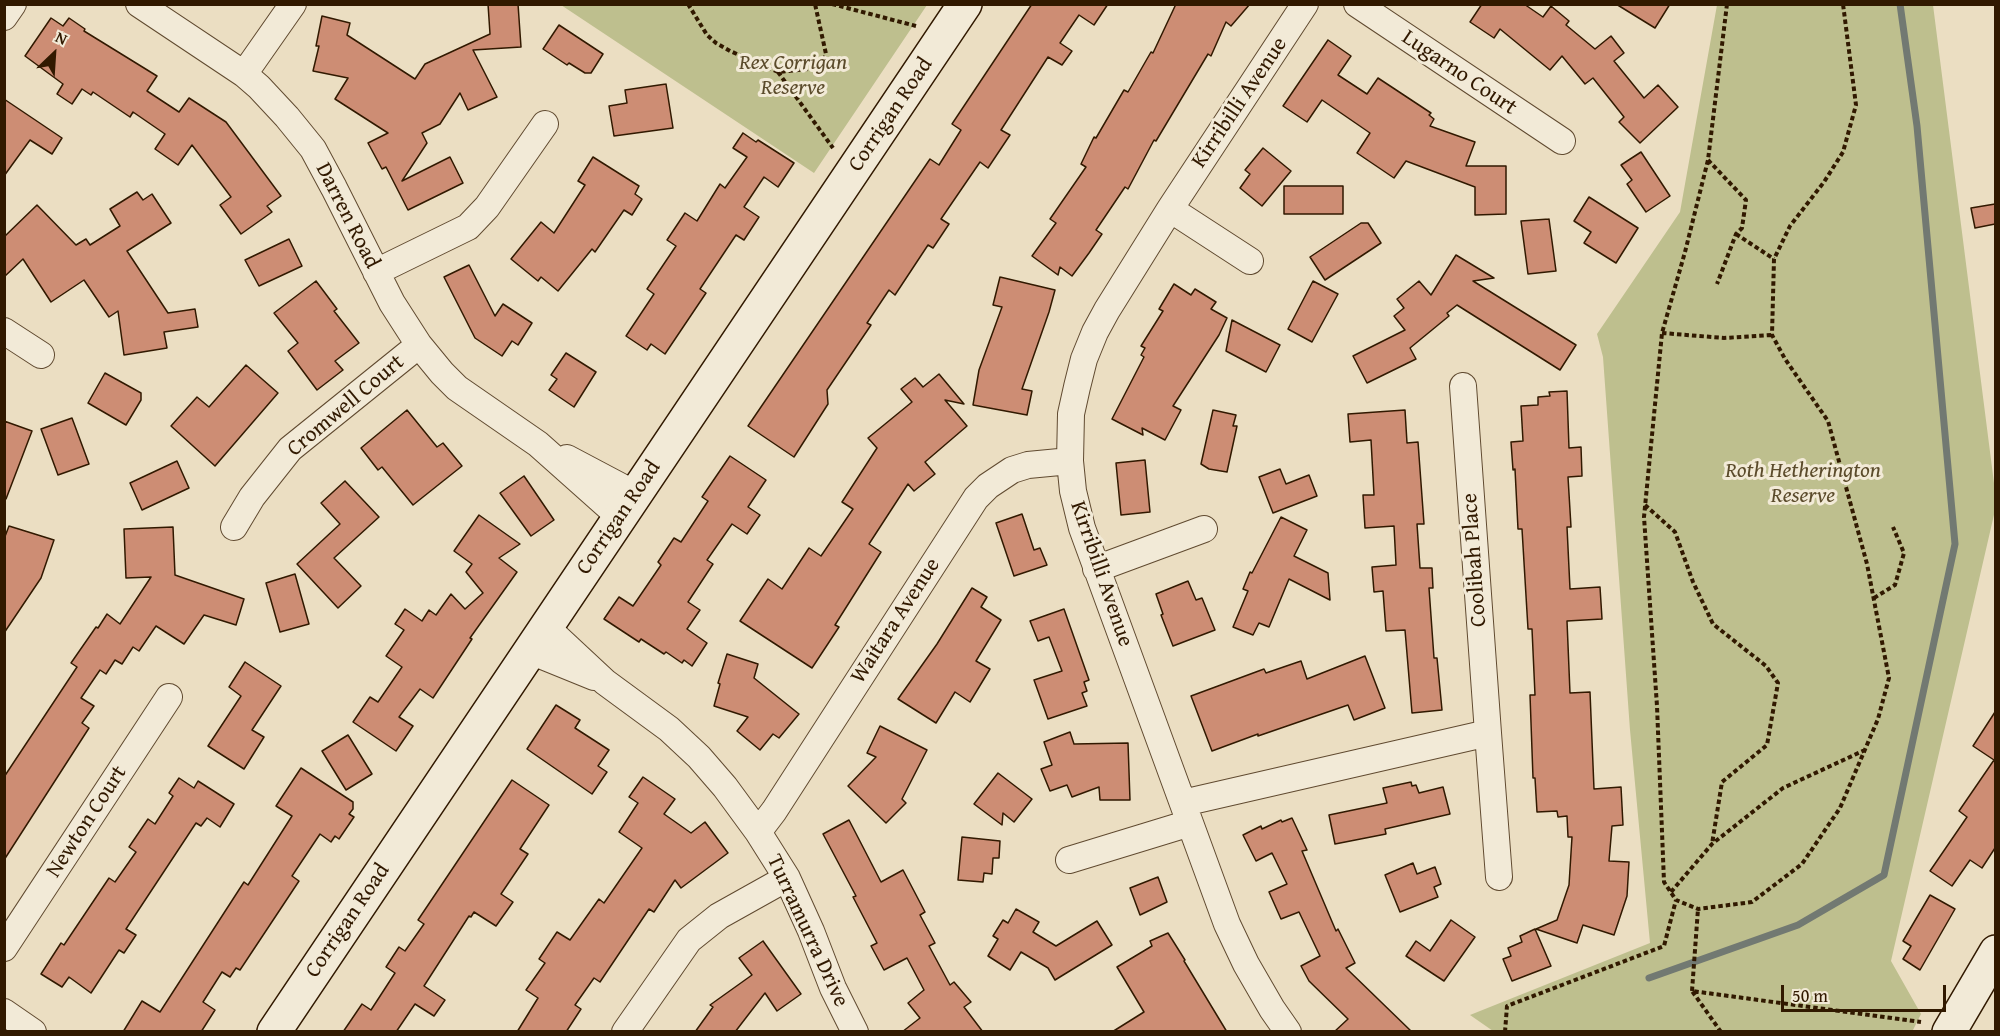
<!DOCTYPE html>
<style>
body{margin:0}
#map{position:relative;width:2000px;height:1036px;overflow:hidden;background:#ebdec2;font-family:"Gentium Book Plus",serif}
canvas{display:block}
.frame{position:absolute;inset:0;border:6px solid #311900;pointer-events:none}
.north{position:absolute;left:24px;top:24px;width:60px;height:60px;-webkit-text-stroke:4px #f2ead7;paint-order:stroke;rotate:25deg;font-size:16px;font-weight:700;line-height:24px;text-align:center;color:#311900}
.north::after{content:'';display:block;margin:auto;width:21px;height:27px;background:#311900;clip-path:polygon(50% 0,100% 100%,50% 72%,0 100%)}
.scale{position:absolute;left:1781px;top:985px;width:165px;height:27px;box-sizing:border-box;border:3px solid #311900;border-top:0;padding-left:8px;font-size:18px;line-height:21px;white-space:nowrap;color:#311900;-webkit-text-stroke:4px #f2ead7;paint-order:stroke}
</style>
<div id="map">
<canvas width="2000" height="1036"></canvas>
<div class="frame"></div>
<div class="north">N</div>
<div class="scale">50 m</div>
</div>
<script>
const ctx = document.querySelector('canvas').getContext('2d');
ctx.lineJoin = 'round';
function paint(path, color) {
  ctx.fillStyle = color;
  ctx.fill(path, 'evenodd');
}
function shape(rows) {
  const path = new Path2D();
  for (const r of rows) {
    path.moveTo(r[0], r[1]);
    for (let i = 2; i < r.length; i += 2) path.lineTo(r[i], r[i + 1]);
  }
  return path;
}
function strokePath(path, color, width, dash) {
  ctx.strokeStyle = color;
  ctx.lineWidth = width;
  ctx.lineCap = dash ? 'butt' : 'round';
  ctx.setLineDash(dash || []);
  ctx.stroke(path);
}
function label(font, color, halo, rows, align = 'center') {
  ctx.font = font + ' "Gentium Book Plus",serif';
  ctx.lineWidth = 6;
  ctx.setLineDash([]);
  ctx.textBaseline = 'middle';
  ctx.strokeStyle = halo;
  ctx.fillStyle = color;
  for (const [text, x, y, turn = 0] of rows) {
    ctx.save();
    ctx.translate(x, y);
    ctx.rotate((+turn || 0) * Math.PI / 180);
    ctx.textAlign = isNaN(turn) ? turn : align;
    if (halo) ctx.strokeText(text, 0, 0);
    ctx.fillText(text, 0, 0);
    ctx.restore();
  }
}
paint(shape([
 [561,5,927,5,814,173],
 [1717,5,1933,5,1995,491,1996,506,1891,961,1921,1014,1912,1032,1493,1031,1470,1015,1650,943,1630,730,1603,357,1597,334,1680,212]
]), '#bebf8e');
strokePath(shape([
 [1649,978,1798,925,1884,875,1955,544,1917,126,1900,4]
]), '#727972', 7);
const building = shape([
 [488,4,518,4,521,47,473,50,497,97,468,110,460,93,440,124,422,133,427,143,402,181,450,157,463,183,408,210,386,167,382,169,368,143,388,133,335,99,348,78,313,71,319,46,316,46,322,16,350,23,347,35,415,79,425,64,490,34,488,4],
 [1032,4,1108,4,1094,25,1079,15,1060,43,1072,51,1062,65,1048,57,1001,130,1010,135,988,168,980,162,941,219,949,224,933,248,928,245,895,295,889,290,867,323,871,325,827,390,828,404,794,457,748,426,930,159,939,165,961,130,952,124,1032,4],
 [1176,4,1250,4,1231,26,1226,22,1211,56,1208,54,1156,141,1154,140,1128,189,1125,187,1096,230,1102,234,1089,253,1072,276,1060,267,1058,275,1032,256,1056,223,1050,219,1086,167,1081,164,1094,137,1096,138,1124,90,1128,92,1151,52,1153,53,1176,4],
 [1482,4,1524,4,1543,17,1551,6,1569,21,1566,25,1595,49,1611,36,1624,53,1614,61,1644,98,1658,85,1678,107,1640,143,1619,122,1624,117,1593,78,1585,84,1562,56,1550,70,1500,29,1494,38,1470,22,1482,4],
 [1616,4,1670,4,1655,28,1616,4],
 [51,18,63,26,69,18,85,29,84,31,157,76,147,91,179,112,189,98,226,122,281,196,267,206,272,212,241,234,220,205,231,197,192,145,178,165,155,149,165,134,133,112,130,117,93,92,91,95,82,89,72,104,57,94,63,84,25,56,51,18],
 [559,25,603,54,591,73,585,73,569,63,567,65,543,49,559,25],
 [1328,40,1351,56,1338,75,1367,94,1378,78,1431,113,1429,115,1434,119,1430,126,1475,142,1466,166,1506,166,1506,214,1475,215,1475,187,1406,161,1394,178,1357,153,1370,133,1322,100,1307,122,1283,106,1328,40],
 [666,84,673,128,614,136,609,106,627,103,625,90,666,84],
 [4,99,62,138,52,154,30,140,4,176,4,99],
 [743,133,756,142,758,140,794,163,778,187,764,177,744,207,759,217,744,240,736,235,700,289,706,293,665,354,651,344,647,350,626,336,654,294,647,289,676,246,667,240,685,213,697,221,720,184,725,188,747,157,733,148,743,133],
 [1263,148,1291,171,1262,206,1240,188,1250,174,1245,170,1263,148],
 [1641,152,1670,196,1646,212,1627,184,1632,180,1621,165,1641,152],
 [593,157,639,186,635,194,642,199,632,215,624,210,595,252,592,249,558,291,541,277,538,281,511,259,541,222,554,233,585,185,578,181,593,157],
 [1284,186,1343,186,1343,214,1284,214,1284,186],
 [137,192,143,200,152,194,171,223,127,251,168,313,195,309,198,327,164,332,167,348,124,355,118,311,109,317,84,280,51,302,23,259,4,277,4,237,37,205,76,245,86,239,90,245,120,226,110,209,137,192],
 [1589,197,1638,228,1616,263,1584,243,1591,232,1574,221,1589,197],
 [1995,204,1995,224,1975,228,1971,208,1995,204],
 [1549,219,1556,271,1528,274,1521,221,1549,219],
 [1361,223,1368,223,1381,243,1325,280,1310,257,1361,223],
 [289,239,302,266,259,286,245,260,289,239],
 [1456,255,1494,278,1473,281,1576,345,1560,370,1457,305,1447,313,1449,316,1410,348,1416,359,1367,383,1353,356,1405,330,1394,316,1404,308,1397,299,1419,281,1431,295,1456,255],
 [469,265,495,316,503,304,532,323,518,345,512,341,502,356,475,338,444,277,469,265],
 [1000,277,1055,290,1049,312,1022,389,1032,391,1027,415,973,405,979,370,1002,307,993,305,1000,277],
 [316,281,337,309,334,311,359,343,335,361,343,370,317,390,288,351,298,343,274,313,316,281],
 [1313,281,1338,294,1312,342,1288,329,1313,281],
 [1174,284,1191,295,1195,289,1216,302,1211,309,1227,318,1219,335,1173,406,1181,410,1165,440,1142,428,1143,435,1112,419,1144,357,1141,355,1145,348,1141,346,1163,311,1159,309,1174,284],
 [1232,320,1280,345,1266,372,1226,351,1232,320],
 [566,353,596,372,574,407,549,390,557,379,551,375,566,353],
 [246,365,278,393,215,466,171,426,197,397,209,407,246,365],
 [105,373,141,393,141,400,126,425,88,403,105,373],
 [939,374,964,404,945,400,967,426,925,462,935,474,914,491,908,484,869,544,881,552,835,625,839,627,812,668,740,621,768,579,782,589,809,548,821,556,853,509,842,502,877,448,868,438,912,402,901,389,915,378,923,387,939,374],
 [1567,391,1569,448,1581,447,1582,476,1568,477,1571,527,1567,527,1570,589,1600,587,1602,619,1567,621,1570,693,1590,692,1594,789,1621,787,1623,825,1612,826,1609,861,1629,862,1627,896,1614,935,1583,925,1577,943,1536,929,1557,920,1569,885,1572,837,1568,837,1567,816,1558,817,1557,811,1537,812,1535,778,1533,778,1530,695,1535,695,1532,629,1528,629,1522,529,1518,529,1515,469,1513,470,1511,442,1523,441,1521,406,1538,405,1538,397,1550,396,1549,392,1567,391],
 [407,410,437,447,443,443,462,466,413,505,382,467,378,470,361,448,407,410],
 [1213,410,1236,415,1233,426,1237,426,1227,472,1209,469,1201,464,1213,410],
 [1405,410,1407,443,1418,442,1424,524,1417,524,1420,568,1432,568,1433,588,1429,588,1434,658,1437,658,1442,710,1412,713,1405,630,1386,631,1383,591,1374,592,1372,567,1396,565,1394,526,1365,528,1363,495,1374,495,1371,440,1350,442,1348,414,1405,410],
 [72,418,89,464,58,475,41,429,72,418],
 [4,421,32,431,6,499,4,499,4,421],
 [730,456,766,480,748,507,760,515,747,534,732,524,707,560,713,564,688,602,700,610,687,629,707,643,692,666,684,660,682,663,666,652,664,654,641,639,639,642,604,619,619,597,633,606,661,565,658,562,674,538,681,542,708,501,702,497,730,456],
 [1145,460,1150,512,1121,515,1116,463,1145,460],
 [177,461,189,488,142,510,130,483,177,461],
 [1280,469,1286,484,1309,475,1317,496,1273,513,1259,477,1280,469],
 [524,476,554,520,531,536,500,493,524,476],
 [345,481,379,517,334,558,361,586,338,608,297,564,340,524,321,503,345,481],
 [1022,514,1034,550,1040,548,1047,565,1014,576,996,523,1022,514],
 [479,515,520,544,499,558,517,572,470,638,472,639,433,698,420,689,399,717,413,726,396,751,353,722,370,697,378,702,402,667,386,656,404,630,395,624,405,609,422,621,429,610,436,615,451,594,465,609,483,593,466,572,472,564,454,551,479,515],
 [1281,517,1307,530,1294,556,1328,573,1330,600,1289,579,1269,627,1259,623,1253,635,1233,627,1248,591,1243,589,1250,572,1252,573,1281,517],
 [9,526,54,540,41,578,4,633,4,539,9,526],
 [173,527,175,575,244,599,236,625,204,615,184,644,156,626,139,651,133,647,122,664,115,660,106,674,100,670,81,698,94,706,82,723,89,728,4,860,4,777,77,667,71,663,96,627,98,628,107,614,120,624,151,577,126,578,124,529,173,527],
 [295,574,309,624,280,632,266,583,295,574],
 [1188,581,1196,600,1202,598,1215,630,1173,646,1161,615,1163,614,1156,594,1188,581],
 [972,588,987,597,981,607,1001,620,976,661,990,669,970,702,955,692,936,723,898,699,937,644,972,588],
 [1064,609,1089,680,1084,682,1087,691,1082,693,1087,706,1048,719,1034,680,1062,671,1049,637,1038,641,1030,621,1064,609],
 [727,654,758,664,754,678,799,714,779,738,773,734,760,750,737,731,748,717,714,706,720,684,718,683,727,654],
 [1365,656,1385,708,1354,720,1348,705,1258,736,1258,734,1212,751,1191,696,1264,669,1266,673,1301,661,1307,679,1365,656],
 [245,662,281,686,252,730,264,737,244,769,208,746,241,696,229,687,245,662],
 [556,705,580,720,575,728,609,750,598,766,607,772,592,794,527,749,556,705],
 [1995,712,1995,848,1982,868,1970,860,1952,886,1930,871,1967,817,1959,811,1994,760,1973,746,1995,712],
 [880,726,927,750,902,799,906,803,886,823,848,786,876,757,867,753,880,726],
 [1070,732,1074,744,1128,743,1130,800,1100,800,1099,787,1072,797,1067,785,1050,791,1041,769,1052,765,1044,742,1070,732],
 [348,735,372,774,346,790,322,751,348,735],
 [301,768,353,802,353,809,349,814,354,817,339,839,335,836,331,842,320,834,292,876,299,881,240,970,236,968,230,977,222,972,203,1002,215,1010,201,1032,123,1032,142,1001,160,1012,244,882,248,885,292,816,276,806,301,768],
 [998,773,1032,799,1014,822,1003,813,1002,825,974,804,998,773],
 [643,777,675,799,664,814,691,833,705,822,728,853,681,888,675,880,654,912,649,909,600,982,594,978,575,1005,581,1009,566,1032,517,1032,538,998,526,990,545,963,539,959,557,932,570,940,599,899,604,903,642,848,619,832,638,803,629,797,643,777],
 [179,778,194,788,198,781,234,804,220,827,207,818,201,826,196,823,126,929,136,935,124,953,119,950,91,993,69,977,62,987,41,974,61,943,64,945,109,878,115,882,136,852,129,847,148,819,155,824,173,796,169,793,179,778],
 [512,780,549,805,520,849,528,854,501,894,513,902,496,926,474,912,471,917,469,916,424,986,445,1000,434,1016,415,1004,396,1032,343,1032,362,1004,371,1010,395,973,386,967,399,947,405,951,424,924,418,920,512,780],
 [1411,782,1412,786,1416,785,1419,793,1443,787,1450,814,1385,829,1386,834,1335,844,1329,815,1387,803,1383,788,1411,782],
 [1292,818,1307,850,1302,851,1336,931,1338,929,1355,963,1346,968,1412,1032,1334,1032,1348,1019,1309,981,1301,966,1320,956,1299,912,1281,919,1269,892,1287,884,1272,853,1256,861,1243,835,1261,826,1262,829,1281,820,1282,822,1292,818],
 [849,820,881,882,903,870,925,912,920,915,935,943,929,946,950,985,954,982,971,1002,964,1007,983,1032,902,1032,920,1018,908,1003,924,990,907,958,884,970,871,946,877,943,853,897,856,896,823,834,849,820],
 [962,837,1000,841,999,858,993,858,992,874,984,873,983,882,958,880,962,837],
 [1413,863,1417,874,1435,867,1441,884,1434,887,1438,897,1400,912,1385,875,1413,863],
 [1158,877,1167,902,1140,915,1130,888,1158,877],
 [1930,895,1955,909,1920,970,1903,959,1911,946,1903,941,1930,895],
 [1016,909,1039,922,1033,932,1056,946,1097,921,1112,945,1055,980,1048,968,1021,952,1010,970,988,956,998,939,993,936,1003,920,1008,923,1016,909],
 [1451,920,1475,937,1444,981,1406,956,1416,941,1430,951,1451,920],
 [1535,929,1551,966,1512,981,1503,959,1511,956,1508,948,1522,942,1520,936,1535,929],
 [1168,933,1185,960,1184,961,1227,1032,1112,1032,1144,1012,1117,967,1152,946,1150,941,1168,933],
 [763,941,801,994,777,1011,765,993,735,1032,695,1032,713,1007,710,1005,752,975,739,958,763,941]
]);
paint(building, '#cd8d74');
strokePath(building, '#311900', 1.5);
const minor = shape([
 [139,4,244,74,259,87,287,117,313,149,334,188,392,303,419,345,442,373,457,388,538,444,620,517],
 [1357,4,1562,141],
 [4,17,13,4],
 [244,74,293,4],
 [1170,209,1250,261],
 [376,272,468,227,487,207,545,124],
 [4,331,41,355],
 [567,458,635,494],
 [234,527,252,497,290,449,419,345],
 [1096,569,1204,529],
 [546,627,605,682,669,729,699,757,725,787,758,832,787,878,811,931,833,988,855,1032],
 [530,651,594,677],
 [1488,733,1499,877],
 [1183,803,1488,733,1463,386],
 [758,832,774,811,976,498,988,486,1012,470,1028,465,1070,461],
 [1069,860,1190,823],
 [4,948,169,697],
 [4,1012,33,1032],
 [625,1032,689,940,719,916,787,878],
 [1288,1032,1272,1009,1246,964,1227,924,1082,528,1073,491,1070,461,1071,414,1077,387,1084,359,1095,332,1107,310,1170,209,1305,4]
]);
const secondary = shape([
 [274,1032,965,4],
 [1949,1032,1996,952]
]);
strokePath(minor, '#604a30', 28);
strokePath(secondary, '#311900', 36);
strokePath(shape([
 [688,4,707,35,716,43,730,51,778,72,808,69,816,66,824,59,826,54,815,4],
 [832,4,916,26],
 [1727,4,1708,160,1685,252,1662,333,1644,517,1657,706,1664,882,1676,900,1698,909,1752,902,1802,864,1840,808,1878,719,1889,678,1867,564,1828,421,1785,359,1772,335,1774,259,1790,226,1824,182,1843,152,1856,105,1843,4],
 [778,72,833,148],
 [1708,160,1746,200,1742,228,1736,234,1717,284],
 [1736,234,1774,259],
 [1662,333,1724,338,1771,335],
 [1645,505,1675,532,1693,582,1713,624,1766,666,1778,683,1767,745,1722,782,1712,844],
 [1874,598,1895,585,1904,553,1893,527],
 [1671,892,1712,844,1783,788,1865,750],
 [1692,991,1698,909],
 [1505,1032,1507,1006,1664,946,1676,900],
 [1721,1032,1692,991,1921,1022]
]), '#311900', 4, [4.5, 3]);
strokePath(minor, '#f2ead7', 26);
strokePath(secondary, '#f2ead7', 33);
label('italic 22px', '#5b4b2b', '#f2ead7', [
 ["Rex Corrigan",793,63],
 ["Reserve",793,88],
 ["Roth Hetherington",1803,471],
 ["Reserve",1803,496]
]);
label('22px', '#311900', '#f2ead7', [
 ["Lugarno Court",1459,73,34],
 ["Kirribilli Avenue",1240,103,-56],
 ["Corrigan Road",891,115,-56],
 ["Darren Road",347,216,63],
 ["Cromwell Court",346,406,-40],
 ["Corrigan Road",619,518,-56],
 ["Coolibah Place",1475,560,-94],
 ["Kirribilli Avenue",1101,574,71],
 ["Waitara Avenue",896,621,-57],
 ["Newton Court",87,822,-57],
 ["Corrigan Road",348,921,-56],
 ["Turramurra Drive",807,931,65]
]);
</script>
